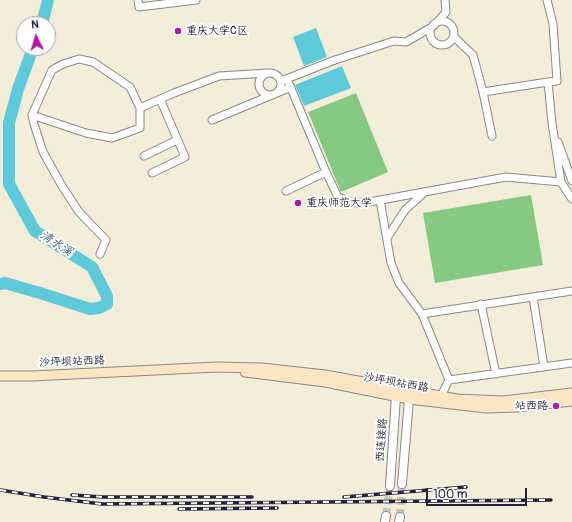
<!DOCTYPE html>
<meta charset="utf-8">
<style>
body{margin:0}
#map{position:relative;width:572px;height:522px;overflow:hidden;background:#f2eed9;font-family:Pangolin,sans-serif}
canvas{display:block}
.north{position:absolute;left:16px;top:16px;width:40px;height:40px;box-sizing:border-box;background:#fff;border:1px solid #a7a7b1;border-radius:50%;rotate:355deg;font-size:11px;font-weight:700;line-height:16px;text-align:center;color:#22223b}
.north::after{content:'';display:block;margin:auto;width:14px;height:18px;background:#b5179e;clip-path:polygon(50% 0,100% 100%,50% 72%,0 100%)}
.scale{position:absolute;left:426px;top:488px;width:101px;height:18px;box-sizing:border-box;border:2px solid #22223b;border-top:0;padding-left:5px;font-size:12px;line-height:14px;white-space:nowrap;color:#22223b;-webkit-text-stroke:3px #fff;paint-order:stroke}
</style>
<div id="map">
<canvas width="572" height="522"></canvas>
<div class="north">N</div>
<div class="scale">100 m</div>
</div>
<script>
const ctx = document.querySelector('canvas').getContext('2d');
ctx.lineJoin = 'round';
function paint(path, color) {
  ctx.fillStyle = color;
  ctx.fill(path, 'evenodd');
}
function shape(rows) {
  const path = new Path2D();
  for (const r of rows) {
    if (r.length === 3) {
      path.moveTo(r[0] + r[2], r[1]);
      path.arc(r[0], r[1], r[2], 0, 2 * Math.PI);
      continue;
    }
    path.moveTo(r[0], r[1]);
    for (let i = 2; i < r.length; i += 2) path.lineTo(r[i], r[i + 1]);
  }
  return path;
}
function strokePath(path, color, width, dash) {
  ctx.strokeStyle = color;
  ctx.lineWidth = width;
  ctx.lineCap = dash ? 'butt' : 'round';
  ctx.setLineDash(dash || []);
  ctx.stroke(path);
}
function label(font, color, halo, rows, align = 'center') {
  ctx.font = font + ' Pangolin,"LXGW WenKai TC",sans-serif';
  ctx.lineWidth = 4;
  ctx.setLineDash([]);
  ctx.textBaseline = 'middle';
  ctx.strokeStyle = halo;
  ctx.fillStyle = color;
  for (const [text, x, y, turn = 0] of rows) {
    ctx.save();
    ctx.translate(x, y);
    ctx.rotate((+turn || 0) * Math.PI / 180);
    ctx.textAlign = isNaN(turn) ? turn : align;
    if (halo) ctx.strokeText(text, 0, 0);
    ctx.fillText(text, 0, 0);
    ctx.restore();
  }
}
paint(shape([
 [356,93,388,172,341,192,308,112],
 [531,195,543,265,435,283,423,213]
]), '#85c982');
paint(shape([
 [316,28,327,57,304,66,293,37],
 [342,66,351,88,304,106,295,85]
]), '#5ec9d9');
strokePath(shape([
 [42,24,48,0],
 [0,284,5,283,40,293,90,309,99,308,107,304,107,296,92,267,35,231,9,184,9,123,18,89,33,48]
]), '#5ec9d9', 12);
strokePath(shape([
 [386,516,390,486],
 [400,517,402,484]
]), '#c8c5b9', 8, [8, 4]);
const minor = shape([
 [138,0,139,7,196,0],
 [547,0,553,24,557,81,548,82],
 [442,33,12],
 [454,37,473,55,483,92,492,136],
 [270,84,11],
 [287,79,326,172,338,197,353,203,375,201,506,177,561,182,572,199],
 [281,81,335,60,394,41,406,42,432,27,441,18,446,12,445,0],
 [483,92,548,82,552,123,561,182],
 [32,115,86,133,112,138,140,128,140,108],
 [212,120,291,87],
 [558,142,572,181],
 [144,156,177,140],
 [152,173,185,157,160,99],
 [286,191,326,172],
 [380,200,391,263,399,283,422,314,572,291],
 [387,238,405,210,425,192],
 [100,254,106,240,79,212,62,186,43,152,34,124,32,115,52,70,63,64,79,59,93,62,130,87,140,108,174,93,219,76,268,73],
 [533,297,544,367],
 [481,304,496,374],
 [422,314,449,380,572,363],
 [441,396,449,380]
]);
const tertiary = shape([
 [402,484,409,399],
 [390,486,396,396],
 [385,522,386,516],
 [399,522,400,517]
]);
const secondary = shape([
 [245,372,325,382,409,399,486,408,517,407,572,401],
 [0,376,32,376,217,367,262,368,325,375,457,399,503,401,572,393]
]);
strokePath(minor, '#8a888a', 9);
strokePath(tertiary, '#8a888a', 10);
strokePath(secondary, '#8a888a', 11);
strokePath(minor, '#fff', 7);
strokePath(tertiary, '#fff', 8);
strokePath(secondary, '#fbe6c4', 9);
const rail = shape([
 [0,490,44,497,102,504,551,500],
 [72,495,102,497,252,497],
 [344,497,466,487],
 [179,509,277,508]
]);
strokePath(rail, '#22223b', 3.5);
strokePath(rail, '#fff', 2, [6]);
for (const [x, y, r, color] of [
 [178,31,4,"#b5179e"],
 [298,203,4,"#b5179e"],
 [556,406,4,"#b5179e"]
]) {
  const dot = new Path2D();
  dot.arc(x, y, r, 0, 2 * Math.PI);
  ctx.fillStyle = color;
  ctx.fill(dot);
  strokePath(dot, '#fff', 1.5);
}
label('11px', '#22223b', '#fff', [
 ["重庆大学C区",186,31],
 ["重庆师范大学",306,203],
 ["站西路",548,406,"right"]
], 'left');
label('11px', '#22223b', '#fff', [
 ["沙坪坝站西路",72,362,-2],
 ["沙坪坝站西路",396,383,10],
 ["西连接路",382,440,-86]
]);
label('italic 12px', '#375c72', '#fff', [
 ["清水溪",56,244,32]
]);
</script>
